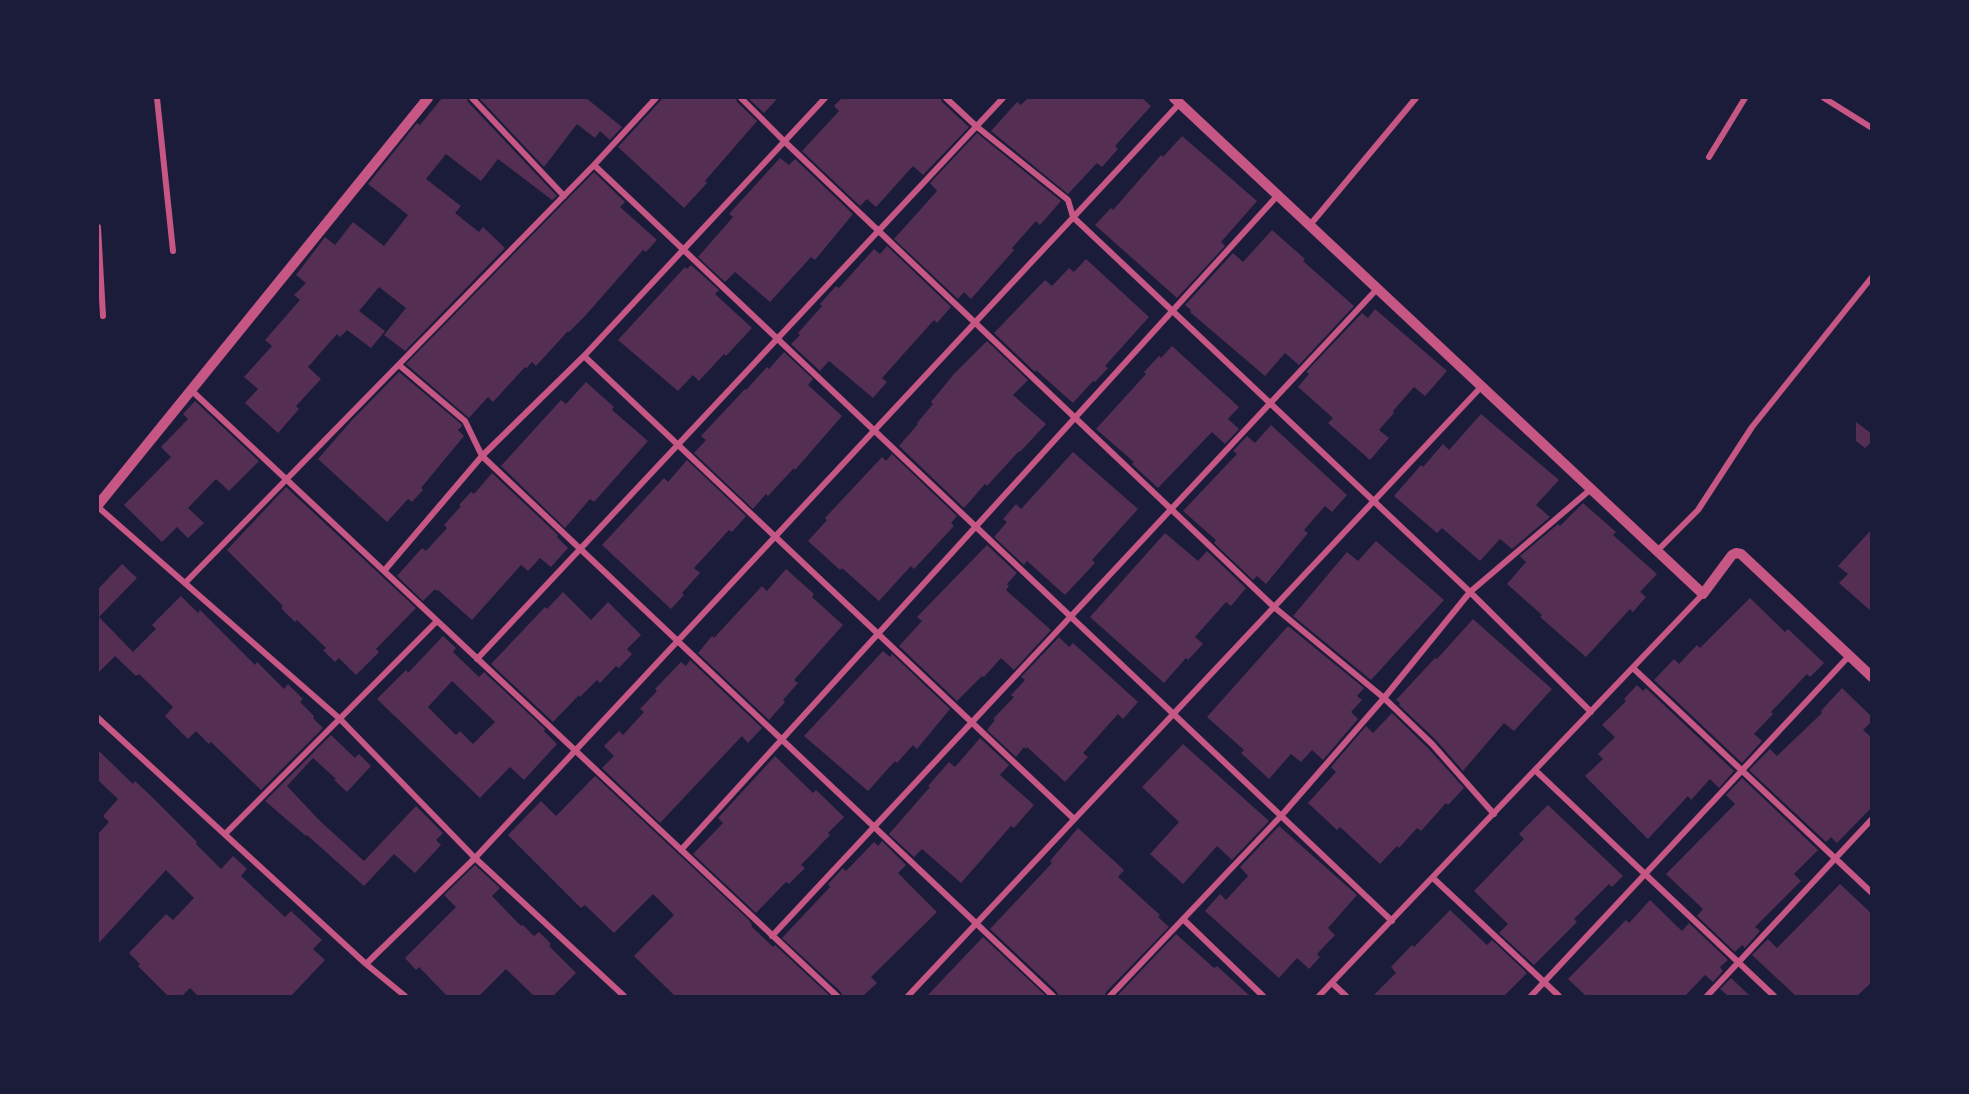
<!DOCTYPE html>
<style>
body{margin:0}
#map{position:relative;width:1969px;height:1094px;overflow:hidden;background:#1b1b3a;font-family:"Alegreya Sans",sans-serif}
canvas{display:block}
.frame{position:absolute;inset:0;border:99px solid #1b1b3a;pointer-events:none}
</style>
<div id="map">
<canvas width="1969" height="1094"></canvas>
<div class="frame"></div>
</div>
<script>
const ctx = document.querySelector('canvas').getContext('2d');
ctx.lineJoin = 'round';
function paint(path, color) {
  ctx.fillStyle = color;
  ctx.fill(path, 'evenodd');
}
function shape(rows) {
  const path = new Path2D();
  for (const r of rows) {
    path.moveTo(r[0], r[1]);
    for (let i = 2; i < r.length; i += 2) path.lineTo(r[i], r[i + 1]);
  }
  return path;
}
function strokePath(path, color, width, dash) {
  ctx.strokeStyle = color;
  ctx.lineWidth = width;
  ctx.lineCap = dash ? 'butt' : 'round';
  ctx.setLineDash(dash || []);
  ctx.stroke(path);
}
paint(shape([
 [442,98,467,98,468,102,557,196,552,200,498,159,481,181,446,154,426,179,461,206,455,213,479,232,483,227,505,248,405,351,384,335,406,308,379,287,359,311,385,331,371,348,347,330,340,337,337,334,308,367,321,379,296,406,299,409,278,433,245,403,258,389,244,377,272,346,265,340,300,300,294,295,306,283,296,275,325,237,335,245,353,222,384,246,408,215,368,184,417,123,420,125],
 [479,98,586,98,622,127,610,140,600,131,595,138,577,124,544,167],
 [663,98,736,98,737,102,757,121,705,181,707,183,684,208,618,147],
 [748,98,778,98,764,113],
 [842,98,941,98,942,102,969,127,923,175,913,166,876,207,867,199,860,206,802,151,839,111,834,106],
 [1028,98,1142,98,1151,106,1115,146,1118,149,1102,167,1097,163,1068,194,991,131,1017,102,1021,105],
 [977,133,1061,201,1040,225,1036,221,1012,248,1014,250,971,299,964,292,958,299,894,239,937,191,930,183],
 [1182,136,1257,201,1221,242,1225,246,1177,298,1095,225,1111,208,1113,210,1161,155,1163,157],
 [780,158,789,165,795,159,853,214,815,260,811,257,770,302,735,272,725,282,698,257,733,217,729,214],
 [594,172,625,202,620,207,657,240,646,252,643,250,585,316,569,332,568,331,536,366,532,362,527,368,525,367,493,402,488,397,469,418,406,364],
 [1272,230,1305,259,1303,261,1354,306,1299,365,1285,353,1265,376,1190,312,1191,310,1185,305,1233,253,1243,262],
 [887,246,951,307,937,323,934,320,882,378,887,382,873,398,829,361,820,371,791,344,800,335,798,333,822,306,820,304,836,286,839,288,874,249,880,254],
 [1086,259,1149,317,1105,366,1108,368,1095,382,1093,381,1073,403,1036,370,1035,372,994,333,1045,280,1052,286,1069,268,1074,272],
 [691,265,719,290,715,294,752,328,726,356,724,354,699,381,693,375,678,391,618,340,685,267,687,269],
 [1375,309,1447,371,1425,396,1414,387,1393,411,1394,413,1379,430,1389,438,1370,460,1328,423,1333,418,1298,387,1309,374,1306,372,1362,313,1368,318],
 [987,341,1028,380,1013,395,1046,424,1020,452,1019,451,987,486,985,484,964,508,899,446,918,424,917,423,933,404,931,402,954,374],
 [1172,346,1239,407,1228,419,1239,429,1225,444,1212,432,1158,488,1132,464,1134,462,1096,429,1146,374,1144,372,1159,356,1161,358],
 [784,352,813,379,808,385,842,416,795,470,794,468,768,496,766,494,753,509,694,453,706,440,701,436,745,389,746,390,767,367,769,369],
 [399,372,461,424,462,426,458,430,464,436,421,488,423,490,412,502,408,499,387,522,318,459,352,420],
 [586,382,614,407,612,410,648,441,594,502,590,499,565,528,501,466,561,400,566,404],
 [195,401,259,461,229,491,216,479,188,508,204,523,188,538,177,527,162,542,124,505,171,457,161,447,188,419,183,414],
 [1481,414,1559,480,1536,505,1550,517,1512,549,1500,539,1480,561,1442,528,1437,533,1394,496,1421,465,1423,467,1443,444,1449,450],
 [1856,422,1872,434,1872,441,1865,448,1856,441],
 [1271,425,1347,495,1332,512,1325,506,1304,530,1308,533,1266,584,1257,576,1253,580,1214,543,1216,540,1183,511,1237,454,1233,451,1247,436,1255,443],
 [1073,452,1138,509,1092,560,1095,563,1065,595,1027,561,1024,565,994,537,1007,522,1003,519,1016,504,1021,509],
 [892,454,957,516,951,523,954,526,914,569,911,566,879,601,842,568,840,570,808,541,827,520,825,518,882,457,886,461],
 [687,460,746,516,732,532,729,530,694,568,700,573,682,593,684,595,671,609,602,545,664,478,668,482],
 [492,473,558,535,557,537,568,548,551,567,540,558,528,571,521,565,472,620,438,590,437,591,435,589,423,601,397,576,422,548,426,551,447,528,444,525,461,506,459,505,471,492,474,494],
 [286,487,416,608,376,649,379,652,356,675,339,658,335,662,323,650,326,648,297,620,295,622,281,608,283,606,227,550],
 [1583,503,1616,532,1613,535,1657,574,1640,592,1646,597,1633,612,1630,609,1586,657,1540,617,1542,615,1507,584,1526,562,1520,556,1558,524,1560,526],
 [1872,529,1872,612,1839,583,1848,574,1838,566],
 [1165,533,1198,561,1207,551,1246,588,1231,606,1226,602,1195,637,1203,644,1188,660,1186,658,1164,683,1090,617],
 [1376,541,1444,600,1371,680,1293,616,1347,552,1358,561],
 [987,545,1017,573,1007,584,1009,586,1006,590,1051,630,1014,670,1001,658,984,677,982,676,957,701,899,646,922,621,917,617],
 [122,564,137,578,99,617,133,652,156,629,152,625,181,596,198,613,200,610,255,665,257,662,284,689,288,684,303,699,300,702,314,716,313,718,323,728,261,790,211,742,209,744,196,731,188,739,165,716,173,707,139,674,136,676,115,656,98,673,98,589],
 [786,569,814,594,812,597,843,625,794,680,798,683,783,700,785,702,769,720,698,653,712,636,714,638,762,586,767,591],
 [563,592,591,620,608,602,641,635,627,649,632,654,619,668,616,666,600,683,597,680,580,697,579,695,553,722,491,664,545,607,547,609],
 [1750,598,1785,632,1788,629,1824,663,1810,677,1807,674,1771,712,1773,714,1754,734,1762,741,1742,763,1654,680,1674,659,1679,664,1697,645,1700,648],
 [1473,619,1552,689,1514,731,1504,723,1463,771,1436,740,1399,705,1400,703,1396,700,1435,658,1437,659],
 [1288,626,1364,688,1357,696,1362,700,1351,712,1358,719,1323,760,1312,750,1301,762,1291,754,1269,779,1241,753,1244,750,1207,717],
 [443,636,456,648,453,652,479,677,484,672,545,729,544,731,557,744,524,780,510,767,480,798,377,699,406,670,408,673],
 [452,681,495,722,473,744,460,731,456,735,428,707],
 [1059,637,1069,647,1073,643,1138,702,1123,719,1118,714,1083,753,1088,757,1065,782,1027,747,1026,749,1024,747,1016,757,987,730,995,720,993,719,1014,697,1011,695,1025,680,1021,677],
 [883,651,890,657,892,654,950,709,917,749,913,745,897,763,895,761,868,791,804,736],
 [690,660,762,728,748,743,742,736,660,823,602,768,614,756,604,746,619,731,623,735,644,712,640,709,657,691,655,689,681,662,686,666],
 [1637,685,1643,691,1646,688,1734,771,1719,788,1710,779,1691,800,1688,796,1648,839,1585,776,1603,759,1598,754,1615,737,1602,725,1626,701,1624,699],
 [1842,688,1872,717,1872,721,1863,730,1872,738,1872,807,1837,843,1831,837,1826,842,1749,770,1770,749,1777,756,1822,713,1821,711],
 [1392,713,1428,748,1464,788,1448,805,1446,803,1421,831,1417,828,1399,848,1397,846,1380,864,1340,827,1337,830,1308,803,1336,772,1331,767,1366,726,1373,733],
 [331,735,355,758,359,754,371,766,347,792,334,780,336,779,313,758,287,786,320,821,364,861,416,806,443,833,436,840,441,845,415,873,394,854,364,886,307,835,306,836,265,801],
 [980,738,1009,765,1000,775,1034,805,1014,828,1011,826,961,883,922,849,914,857,889,834,930,787,928,786,949,762,955,767],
 [1183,744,1269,821,1232,860,1217,846,1183,884,1150,854,1179,822,1142,787],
 [98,750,133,784,135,781,150,795,197,842,196,844,221,869,233,856,247,869,241,876,285,917,291,911,322,940,313,949,325,960,291,996,198,996,190,988,182,996,168,996,138,966,140,964,129,953,166,914,173,920,194,898,166,870,98,944,98,834,109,822,103,816,118,799,98,780],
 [775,756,813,793,816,790,844,817,828,833,830,835,801,865,805,868,789,884,786,882,756,913,693,854,723,823,718,818],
 [595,776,749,920,752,925,751,926,773,947,775,945,830,996,675,996,634,956,674,915,653,894,614,933,585,905,581,908,508,835,541,801,556,816],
 [1742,778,1818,850,1794,874,1801,881,1755,927,1760,931,1745,948,1742,945,1735,952,1697,916,1703,909,1666,874,1735,804,1726,795],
 [1548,805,1623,876,1612,887,1609,884,1574,919,1577,922,1534,965,1499,933,1508,924,1474,891,1524,839,1519,834],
 [1279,826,1357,895,1328,928,1335,935,1317,954,1320,957,1309,969,1297,958,1279,978,1205,911,1220,894,1226,900,1248,876,1240,867],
 [1078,828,1124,870,1118,877,1160,915,1158,917,1169,927,1106,992,1105,996,1058,996,1057,992,990,929,1052,863,1050,861],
 [882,841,906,865,898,873,937,912,871,977,877,983,863,996,842,996,841,992,782,938,830,887,828,884,843,868,846,871,874,842,878,846],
 [475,865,500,888,492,896,521,926,523,925,534,936,539,932,551,944,549,946,576,973,553,996,534,996,506,969,479,996,447,996,419,967,416,970,405,958,456,907,444,895],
 [1840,884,1872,914,1872,982,1857,996,1796,996,1752,955,1768,939,1777,948],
 [1650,900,1682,931,1689,923,1728,960,1720,967,1723,971,1713,982,1705,975,1685,996,1586,996,1568,979,1626,920,1629,923],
 [1450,910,1487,945,1492,940,1527,973,1504,996,1373,996,1396,973,1391,967,1412,945,1414,947],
 [1176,934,1214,968,1217,966,1250,996,1117,996],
 [983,937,1046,996,927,996],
 [1731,978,1750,996,1728,996,1720,989]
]), '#542f53');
strokePath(shape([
 [157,98,173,251],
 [472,98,564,196],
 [741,98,784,141,1274,607,1384,698,1432,744,1494,814],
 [946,98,976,126,1068,200,1073,217,1470,592,1591,712],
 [1824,98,1872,128],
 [1709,157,1745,98],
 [594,165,1392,921],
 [1310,225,1416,98],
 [98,227,103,316],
 [584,356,1074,819],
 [399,365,465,421,482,456,1053,996],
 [191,390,837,996],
 [98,507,340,719,475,858,624,996],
 [1657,551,1698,510,1752,427,1872,277],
 [384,571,482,456,584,356,825,98],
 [185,583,594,165,656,98],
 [477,659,1003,98],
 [1633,668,1872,893],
 [98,718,366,964,405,996],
 [1535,770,1774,996],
 [225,834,437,621],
 [681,850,1278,195],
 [1433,878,1559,996],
 [1183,919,1263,996],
 [772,936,1377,289],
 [366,964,475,858,1180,103],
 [1332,983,1346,996],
 [908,996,1482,386],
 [1110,996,1281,816,1384,698,1470,592,1591,489],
 [1319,996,1703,594],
 [1531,996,1849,656],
 [1707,996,1872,819]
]), '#c65784', 6);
strokePath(shape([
 [1174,98,1703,594,1732,555,1736,553,1741,554,1872,677],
 [98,505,428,98]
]), '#c65784', 10);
</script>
